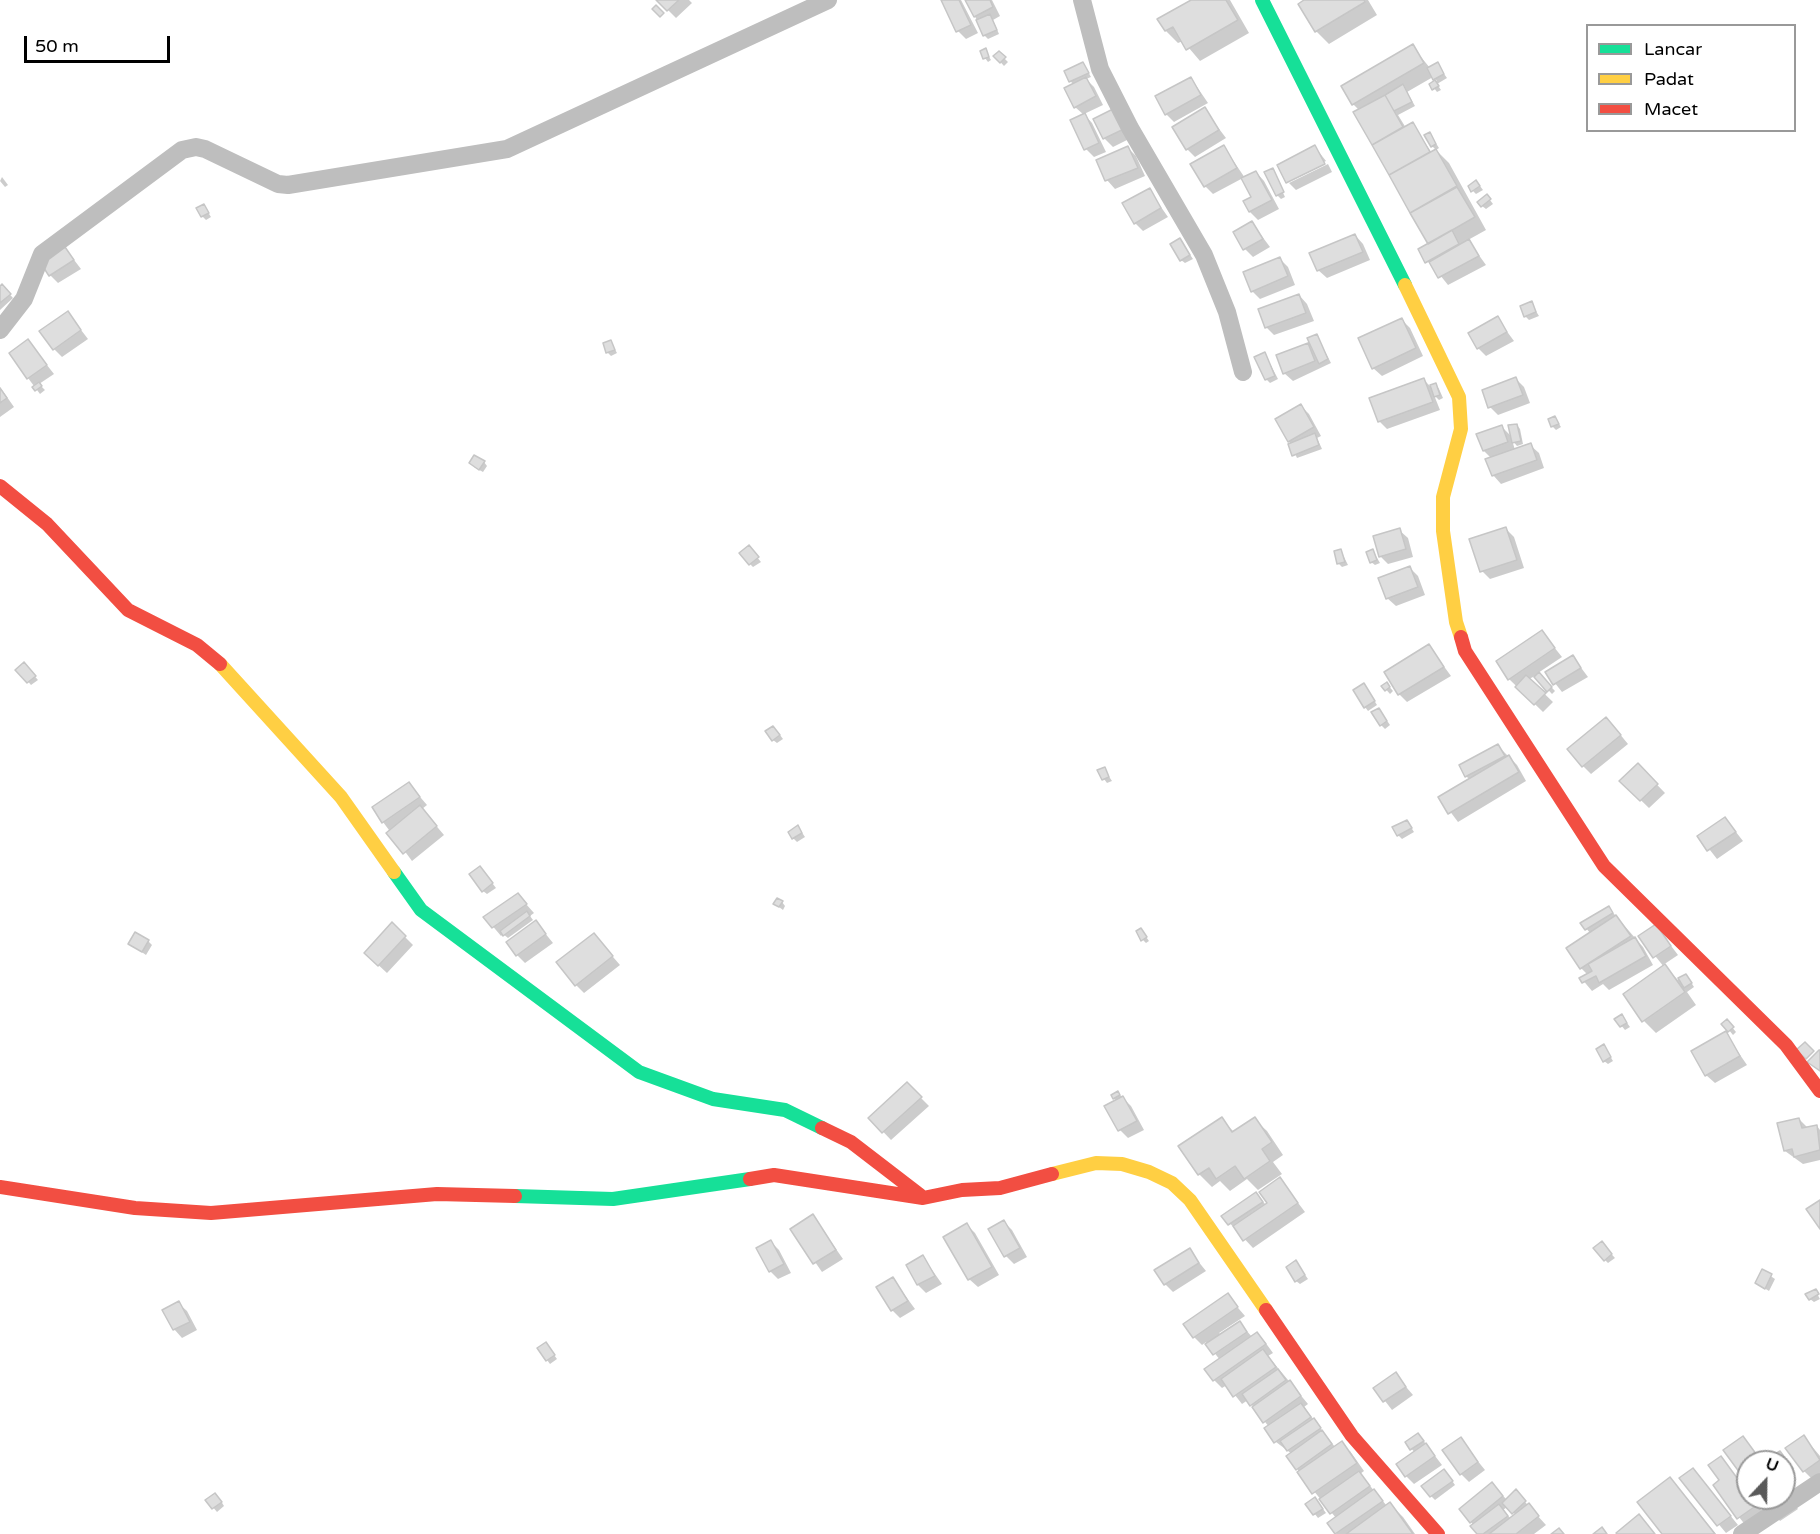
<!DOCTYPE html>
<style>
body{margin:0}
#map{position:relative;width:1820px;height:1534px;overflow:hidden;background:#fff;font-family:"Varela Round",sans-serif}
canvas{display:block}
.legend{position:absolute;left:1586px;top:24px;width:210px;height:108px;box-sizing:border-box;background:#fff;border:2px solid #999;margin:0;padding:8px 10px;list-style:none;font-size:18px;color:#000}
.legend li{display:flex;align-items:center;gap:12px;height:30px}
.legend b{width:30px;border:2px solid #999}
.north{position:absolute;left:1736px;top:1450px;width:60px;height:60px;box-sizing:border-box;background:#fff;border:2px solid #999;border-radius:50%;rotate:22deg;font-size:16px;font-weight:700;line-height:24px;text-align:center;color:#000}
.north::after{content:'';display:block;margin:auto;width:21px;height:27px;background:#595959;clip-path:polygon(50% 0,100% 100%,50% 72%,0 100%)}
.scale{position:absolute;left:24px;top:36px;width:146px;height:27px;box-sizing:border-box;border:3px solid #000;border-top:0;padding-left:8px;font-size:18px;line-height:21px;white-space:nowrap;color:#000;-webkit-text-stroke:4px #fff;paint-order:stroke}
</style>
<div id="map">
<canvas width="1820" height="1534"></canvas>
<ul class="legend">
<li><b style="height:8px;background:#16e098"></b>Lancar</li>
<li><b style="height:8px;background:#ffcf43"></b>Padat</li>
<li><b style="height:8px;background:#f24e42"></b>Macet</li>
</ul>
<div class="north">U</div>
<div class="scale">50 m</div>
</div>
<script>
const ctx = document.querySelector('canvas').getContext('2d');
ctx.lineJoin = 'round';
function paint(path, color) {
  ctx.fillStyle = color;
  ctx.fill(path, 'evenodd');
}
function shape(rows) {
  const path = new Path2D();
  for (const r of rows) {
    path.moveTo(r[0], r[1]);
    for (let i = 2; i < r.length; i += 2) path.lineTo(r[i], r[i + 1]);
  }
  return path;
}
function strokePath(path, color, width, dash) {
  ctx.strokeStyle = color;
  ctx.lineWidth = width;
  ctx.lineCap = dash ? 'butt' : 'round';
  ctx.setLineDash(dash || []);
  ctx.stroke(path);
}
paint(shape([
 [658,0,689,0,692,3,676,18],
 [944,0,961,0,978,33,966,39,958,31],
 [967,0,992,0,1000,16,993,20,999,34,988,39,984,35],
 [1194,0,1230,0,1249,33,1200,61,1183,41,1178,43,1166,31],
 [1307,0,1368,0,1377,15,1329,44,1316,31,1300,4],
 [1412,46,1430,68,1437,64,1447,78,1437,84,1441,90,1437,92,1431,84,1437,81,1433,77,1407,92,1415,106,1398,115,1406,128,1412,124,1432,153,1436,150,1449,163,1486,230,1468,240,1486,265,1448,285,1420,250,1430,244,1355,112,1359,110,1353,104],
 [985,50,991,60,988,62,985,58],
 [999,53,1008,62,1004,66,995,56],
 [1083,63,1091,77,1086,79,1094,87,1103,105,1084,114,1092,123,1106,152,1094,157,1086,149,1072,121,1084,115,1075,107,1073,85,1066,72],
 [1191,78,1208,103,1174,122,1166,114],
 [1115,109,1133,137,1113,147,1104,138,1095,119],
 [1204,109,1226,138,1195,157,1187,149],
 [1430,134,1439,148,1436,150,1432,146],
 [1224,147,1245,178,1256,172,1264,181,1279,209,1258,220,1250,212,1253,197,1243,178,1213,194,1205,186],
 [1315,147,1326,161,1288,180,1288,183,1279,165],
 [1128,148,1136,156,1145,176,1115,189,1107,180,1098,161],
 [1328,164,1332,172,1296,190,1289,183],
 [1273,172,1285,197,1281,199,1277,195],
 [2,177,8,185,5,187,0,181],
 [1480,186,1483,190,1476,194,1473,191],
 [1149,190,1168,217,1143,231,1135,223],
 [1487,196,1493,204,1486,209,1482,206],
 [204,206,211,217,206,220,202,216],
 [1252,223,1270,247,1253,257,1245,249],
 [1355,235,1363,244,1370,260,1327,278,1318,270],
 [1180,240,1193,259,1185,263,1181,260],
 [65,248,81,269,58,283,50,275],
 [1280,259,1288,267,1295,285,1260,299,1252,291],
 [2,286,13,298,0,310,0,288],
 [1299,295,1307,304,1314,321,1274,335,1266,327],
 [1531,303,1539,316,1529,320,1525,316],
 [68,313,88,339,62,357,54,349],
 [1497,318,1514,341,1486,356,1478,348],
 [1402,320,1410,328,1423,356,1382,376,1373,368],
 [1317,336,1331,363,1293,381,1284,373,1307,345,1315,352],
 [28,341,54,374,39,384,45,390,40,394,28,378],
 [611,342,617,353,611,356,607,352],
 [1265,354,1278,379,1270,383,1266,379],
 [1516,379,1524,387,1530,403,1498,415,1490,407],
 [1424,380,1431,387,1436,385,1439,389,1443,398,1439,400,1434,395,1440,410,1387,429,1379,421],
 [0,387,14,407,0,417],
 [1301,406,1309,414,1321,436,1317,438,1322,449,1297,458,1289,441],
 [1555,418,1561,427,1556,430,1552,426],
 [1517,425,1520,429,1523,444,1517,446,1512,440,1515,450,1530,445,1539,453,1544,468,1501,484,1493,475,1492,459,1484,451,1501,426,1512,437],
 [484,462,487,466,483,472,474,467],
 [1506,529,1514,537,1524,568,1490,579,1482,571],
 [1399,530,1408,538,1413,557,1388,564,1380,556],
 [752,551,761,562,753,567,750,564],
 [1341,551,1348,565,1342,567,1338,563],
 [1373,551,1380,563,1375,565,1371,562],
 [1410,568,1418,576,1425,595,1396,606,1387,598],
 [1542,632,1562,657,1538,673,1555,691,1552,694,1535,676,1529,679,1553,702,1543,712,1509,679,1498,662],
 [1429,646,1451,676,1407,702,1399,694],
 [1573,657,1588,677,1562,692,1547,673],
 [24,664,38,680,31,685,18,670],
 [1387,684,1393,691,1390,694,1383,686],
 [1367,689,1377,705,1368,711,1365,707],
 [1379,709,1390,725,1385,729,1381,725],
 [1614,727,1628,744,1591,774,1583,766],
 [777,731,783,739,777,743,773,740],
 [1498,746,1517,765,1526,781,1458,822,1440,798,1470,780,1466,776],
 [1638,765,1665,793,1649,808,1621,781],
 [1104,769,1112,781,1107,783,1104,779],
 [409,784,427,805,422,809,444,835,412,861,383,822],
 [1725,818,1743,841,1717,859,1699,836],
 [1407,821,1414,832,1402,839,1398,835],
 [801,831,805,837,797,842,793,838],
 [483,871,496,888,487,894,483,891],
 [518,895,534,913,530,916,533,920,508,938,503,934,501,936,485,917],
 [782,902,785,906,783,910,775,904],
 [1608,907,1643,947,1653,965,1609,990,1603,984,1592,991,1581,978,1588,975,1581,968,1590,933,1582,923],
 [536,922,553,943,525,963,517,955],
 [1656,926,1678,955,1663,965,1678,980,1686,976,1689,979,1694,987,1687,992,1696,1005,1656,1033,1644,1021,1664,967,1640,937],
 [1144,934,1149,941,1146,943,1143,940],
 [594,935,620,965,584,993,576,985],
 [405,937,413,945,387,973,374,961],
 [148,941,152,945,146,955,130,944],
 [1622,1016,1630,1027,1625,1030,1616,1019],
 [1727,1021,1736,1032,1733,1035,1724,1024],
 [1725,1033,1747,1065,1715,1083,1706,1075],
 [1604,1046,1613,1061,1608,1064,1604,1061],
 [907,1084,929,1106,891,1140,870,1118],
 [1118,1093,1131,1106,1144,1130,1128,1138,1120,1130,1107,1106,1117,1101,1113,1096],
 [1221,1119,1234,1132,1254,1119,1267,1131,1283,1155,1273,1162,1282,1174,1258,1190,1247,1179,1230,1191,1220,1181,1212,1187,1199,1174,1180,1146],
 [1799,1119,1808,1128,1817,1126,1820,1130,1820,1160,1803,1164,1785,1151,1778,1125],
 [1280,1179,1305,1212,1253,1248,1223,1216,1256,1194,1266,1205],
 [813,1216,843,1259,822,1272,792,1229],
 [1004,1222,1012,1230,1027,1257,1014,1264,1006,1256,990,1230],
 [967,1225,975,1233,999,1275,978,1287,969,1279,945,1237],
 [771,1242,779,1250,791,1273,778,1279,770,1271],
 [1605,1247,1615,1258,1608,1263,1605,1260],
 [1189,1250,1206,1271,1173,1292,1165,1284],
 [923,1257,942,1284,926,1293,918,1285,908,1265],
 [1299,1266,1308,1279,1300,1284,1296,1281],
 [1763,1271,1775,1279,1769,1291,1756,1283],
 [893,1279,915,1309,900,1318,892,1310],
 [1815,1290,1820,1299,1814,1302,1810,1299],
 [1227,1295,1245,1316,1219,1333,1221,1335,1240,1323,1252,1337,1257,1334,1265,1342,1273,1353,1268,1356,1308,1404,1304,1407,1335,1447,1350,1451,1364,1471,1360,1474,1387,1506,1390,1504,1403,1517,1415,1534,1337,1534,1329,1523,1336,1518,1299,1473,1292,1454,1276,1442,1269,1427,1248,1400,1242,1404,1227,1385,1222,1388,1214,1380,1220,1360,1206,1342,1202,1345,1194,1337],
 [178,1303,187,1311,197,1330,182,1338,174,1329],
 [549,1348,557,1359,550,1364,547,1360],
 [1395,1374,1413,1395,1392,1410,1375,1388],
 [1804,1437,1820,1456,1820,1473,1812,1479,1804,1471],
 [1743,1438,1764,1462,1748,1462,1748,1481],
 [1422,1439,1442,1465,1414,1484,1406,1476,1415,1453,1407,1443],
 [1460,1439,1485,1470,1469,1482,1461,1474],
 [1783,1456,1795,1473,1788,1478,1784,1474,1784,1462,1776,1462],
 [1721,1458,1748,1492,1748,1498,1752,1498,1764,1514,1746,1526,1715,1486,1721,1481],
 [1448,1475,1455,1485,1435,1500,1431,1496],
 [1700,1478,1738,1525,1726,1533,1681,1479],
 [1670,1479,1682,1492,1716,1534,1664,1534],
 [1492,1484,1507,1500,1516,1492,1546,1525,1534,1534,1479,1534,1471,1522],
 [1507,1507,1516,1515,1511,1519,1503,1510],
 [1784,1490,1798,1509,1780,1521,1760,1498,1784,1498],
 [219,1498,224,1506,217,1512,207,1500],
 [1318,1502,1326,1513,1318,1518,1307,1504]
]), '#0003');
const building = shape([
 [656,0,679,0,667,11,656,0],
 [941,0,959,0,971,25,956,32,941,0],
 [965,0,990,0,993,7,974,17,965,0],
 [1191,0,1226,0,1238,20,1186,50,1173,27,1165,31,1157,19,1191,0],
 [1304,0,1364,0,1365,2,1315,32,1298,4,1304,0],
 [656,5,664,13,660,17,652,9,656,5],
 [990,14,997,30,983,36,976,20,990,14],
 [1413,44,1424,63,1352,105,1341,86,1413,44],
 [986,48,989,57,983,59,980,51,986,48],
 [999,51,1006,57,1000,63,993,56,999,51],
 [1083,62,1089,73,1069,82,1064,71,1083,62],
 [1438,62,1444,74,1433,80,1427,68,1438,62],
 [1086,77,1096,96,1074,108,1064,88,1086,77],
 [1191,77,1201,95,1165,115,1155,96,1191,77],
 [1435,80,1439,86,1432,90,1429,84,1435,80],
 [1403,84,1412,102,1394,111,1385,95,1403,84],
 [1385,95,1403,127,1372,145,1353,112,1385,95],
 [1205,107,1219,130,1186,150,1172,127,1205,107],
 [1115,108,1126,128,1103,139,1093,119,1115,108],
 [1085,113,1099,143,1084,150,1070,120,1085,113],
 [1413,122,1430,152,1389,175,1372,145,1413,122],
 [1430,132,1436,144,1431,147,1424,135,1430,132],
 [1224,145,1237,168,1204,187,1190,164,1224,145],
 [1315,145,1325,164,1286,183,1277,165,1315,145],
 [1128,146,1138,168,1105,181,1096,160,1128,146],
 [1436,149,1457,186,1410,213,1389,175,1436,149],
 [1273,168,1284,192,1276,196,1264,172,1273,168],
 [1256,171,1272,200,1249,212,1243,201,1251,197,1241,178,1256,171],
 [1476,180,1480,186,1471,192,1468,186,1476,180],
 [1457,187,1475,217,1428,244,1410,213,1457,187],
 [1150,188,1161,208,1134,224,1122,203,1150,188],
 [1487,194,1491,199,1481,207,1477,202,1487,194],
 [204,204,209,213,201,217,196,208,204,204],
 [1252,221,1263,239,1243,250,1233,232,1252,221],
 [1452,230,1459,244,1425,263,1418,249,1452,230],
 [1355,234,1363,252,1317,271,1309,253,1355,234],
 [1180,238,1190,255,1180,261,1170,244,1180,238],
 [1469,239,1479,256,1438,278,1429,262,1469,239],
 [65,247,74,260,49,276,40,262,65,247],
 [1280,257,1288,276,1251,292,1243,272,1280,257],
 [2,284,11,294,0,303,0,286,2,284],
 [1299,294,1306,313,1265,328,1258,309,1299,294],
 [1532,301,1536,312,1524,317,1520,306,1532,301],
 [68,311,81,330,53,350,39,331,68,311],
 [1498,316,1507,332,1477,349,1468,333,1498,316],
 [1402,318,1416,348,1372,369,1358,338,1402,318],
 [1317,334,1328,359,1319,364,1307,338,1317,334],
 [28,339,47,365,27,379,9,353,28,339],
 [611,340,615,350,606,353,603,343,611,340],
 [1308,343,1315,361,1283,374,1276,355,1308,343],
 [1265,352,1275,376,1265,380,1254,357,1265,352],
 [1516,377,1523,395,1488,408,1482,390,1516,377],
 [1424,378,1433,402,1378,422,1369,398,1424,378],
 [39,382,42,386,35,391,32,387,39,382],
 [1436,383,1440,395,1434,397,1430,385,1436,383],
 [0,388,7,398,0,403,0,388],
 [1301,404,1314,427,1288,442,1275,419,1301,404],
 [1555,416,1559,424,1551,427,1548,419,1555,416],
 [1517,424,1521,441,1512,443,1508,425,1517,424],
 [1502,425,1508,442,1483,451,1476,434,1502,425],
 [1315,433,1319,445,1292,456,1288,444,1315,433],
 [1531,443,1537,460,1492,476,1485,459,1531,443],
 [474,455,485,461,479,470,469,463,474,455],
 [1506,527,1517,560,1480,572,1469,539,1506,527],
 [1400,528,1406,549,1379,557,1373,536,1400,528],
 [749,545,759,557,749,565,739,553,749,545],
 [1341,549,1345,562,1337,564,1334,551,1341,549],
 [1373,549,1377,560,1370,563,1366,552,1373,549],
 [1410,566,1418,587,1386,599,1378,578,1410,566],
 [1542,630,1555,648,1508,680,1496,661,1542,630],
 [1429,644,1444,667,1398,695,1384,672,1429,644],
 [1573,655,1581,668,1553,685,1545,672,1573,655],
 [24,662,36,676,27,683,15,670,24,662],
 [1539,672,1552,687,1547,692,1534,677,1539,672],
 [1526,675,1546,693,1534,705,1515,687,1526,675],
 [1387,682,1390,687,1385,691,1381,686,1387,682],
 [1364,683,1375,701,1364,708,1353,690,1364,683],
 [1379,708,1387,721,1380,726,1371,712,1379,708],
 [1606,717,1621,735,1582,767,1567,749,1606,717],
 [773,726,780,735,772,741,765,731,773,726],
 [1498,744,1505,756,1465,777,1459,765,1498,744],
 [1509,755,1519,772,1448,814,1438,797,1509,755],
 [1638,763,1658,784,1640,801,1619,781,1638,763],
 [1105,767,1109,777,1102,780,1097,770,1105,767],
 [409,782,420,797,382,823,372,807,409,782],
 [420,805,437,826,403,854,386,833,420,805],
 [1725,817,1736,832,1707,851,1697,836,1725,817],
 [1407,820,1412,828,1397,836,1392,827,1407,820],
 [798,825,802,833,792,839,788,832,798,825],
 [480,866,493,883,482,892,469,874,480,866],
 [518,893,527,904,492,928,483,917,518,893],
 [777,898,783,901,779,907,773,904,777,898],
 [1609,906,1613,913,1585,930,1580,923,1609,906],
 [527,911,530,916,503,936,500,931,527,911],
 [1616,915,1631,936,1580,969,1566,948,1616,915],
 [536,920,546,934,516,956,506,942,536,920],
 [392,922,406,936,378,966,364,953,392,922],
 [1656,924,1671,946,1653,958,1638,936,1656,924],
 [1141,928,1147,937,1141,941,1136,931,1141,928],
 [135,932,149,940,142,952,128,944,135,932],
 [594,933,613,956,575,986,556,962,594,933],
 [1635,937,1646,956,1599,983,1596,976,1582,983,1579,978,1592,971,1588,964,1635,937],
 [1665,964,1685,992,1642,1022,1623,994,1665,964],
 [1686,974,1692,983,1684,988,1678,978,1686,974],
 [1622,1014,1627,1023,1620,1027,1614,1019,1622,1014],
 [1727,1019,1734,1027,1728,1032,1721,1024,1727,1019],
 [1726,1031,1740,1056,1705,1076,1691,1051,1726,1031],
 [1805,1042,1814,1051,1806,1059,1796,1050,1805,1042],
 [1604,1044,1611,1057,1603,1062,1596,1049,1604,1044],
 [1819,1050,1820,1050,1820,1071,1807,1062,1819,1050],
 [907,1082,922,1097,882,1133,868,1118,907,1082],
 [1118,1091,1120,1095,1113,1099,1111,1095,1118,1091],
 [1123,1096,1137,1121,1118,1131,1104,1106,1123,1096],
 [1222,1117,1232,1132,1255,1117,1272,1142,1262,1149,1270,1161,1244,1179,1235,1166,1216,1179,1209,1168,1198,1175,1178,1146,1222,1117],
 [1799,1118,1802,1128,1817,1125,1820,1150,1794,1157,1792,1149,1784,1151,1777,1123,1799,1118],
 [1280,1177,1298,1203,1243,1241,1233,1226,1267,1203,1259,1192,1280,1177],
 [1256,1192,1263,1202,1228,1225,1221,1216,1256,1192],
 [1820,1200,1820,1229,1806,1209,1820,1200],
 [813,1214,836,1250,813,1264,790,1229,813,1214],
 [1004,1220,1020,1248,1004,1257,988,1229,1004,1220],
 [967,1223,992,1267,968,1280,943,1237,967,1223],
 [771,1240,784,1264,769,1272,756,1248,771,1240],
 [1602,1241,1612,1254,1604,1261,1593,1248,1602,1241],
 [1190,1248,1199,1263,1164,1285,1154,1270,1190,1248],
 [923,1255,935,1276,917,1285,906,1265,923,1255],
 [1296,1260,1305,1275,1295,1282,1286,1267,1296,1260],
 [1762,1269,1772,1274,1765,1289,1755,1283,1762,1269],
 [893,1277,908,1301,891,1311,876,1287,893,1277],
 [1816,1289,1819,1294,1809,1300,1805,1294,1816,1289],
 [1228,1293,1238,1307,1193,1338,1183,1324,1228,1293],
 [179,1301,190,1322,173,1330,162,1310,179,1301],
 [1240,1321,1247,1332,1213,1355,1205,1344,1240,1321],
 [1257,1332,1266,1344,1213,1381,1204,1369,1257,1332],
 [546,1342,555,1355,546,1361,537,1348,546,1342],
 [1263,1349,1276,1367,1233,1397,1221,1379,1263,1349],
 [1278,1369,1286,1380,1250,1406,1242,1394,1278,1369],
 [1396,1372,1406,1387,1383,1402,1373,1388,1396,1372],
 [1290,1380,1301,1396,1263,1423,1252,1407,1290,1380],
 [1301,1403,1311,1417,1274,1443,1264,1428,1301,1403],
 [1314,1418,1321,1428,1287,1451,1280,1441,1314,1418],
 [1322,1430,1332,1444,1296,1470,1286,1456,1322,1430],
 [1418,1433,1424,1441,1410,1450,1405,1442,1418,1433],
 [1804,1435,1820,1460,1803,1472,1785,1448,1804,1435],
 [1743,1436,1762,1462,1748,1462,1748,1484,1723,1450,1743,1436],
 [1461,1437,1478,1462,1460,1475,1442,1450,1461,1437],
 [1342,1441,1357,1463,1312,1494,1297,1472,1342,1441],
 [1426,1443,1435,1456,1405,1477,1396,1464,1426,1443],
 [1780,1451,1793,1469,1784,1475,1784,1462,1774,1462,1770,1457,1780,1451],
 [1721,1456,1748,1493,1748,1498,1752,1498,1757,1505,1737,1519,1713,1485,1719,1480,1708,1465,1721,1456],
 [1693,1468,1731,1516,1717,1526,1679,1478,1693,1468],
 [1444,1469,1453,1481,1430,1497,1421,1486,1444,1469],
 [1359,1471,1370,1486,1330,1514,1319,1499,1359,1471],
 [1670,1477,1715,1534,1662,1534,1637,1502,1670,1477],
 [1492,1482,1503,1496,1470,1523,1459,1509,1492,1482],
 [1374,1489,1383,1501,1335,1534,1327,1523,1374,1489],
 [1516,1489,1526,1501,1512,1514,1502,1503,1516,1489],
 [215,1493,222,1502,212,1509,205,1500,215,1493],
 [1315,1497,1323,1509,1313,1515,1305,1504,1315,1497],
 [1758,1498,1783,1498,1767,1509,1758,1498],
 [1390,1502,1413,1534,1346,1534,1390,1502],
 [1529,1503,1539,1516,1516,1534,1489,1534,1529,1503],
 [1499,1504,1508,1516,1483,1534,1477,1534,1470,1526,1499,1504],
 [1639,1514,1655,1534,1617,1534,1616,1533,1639,1514],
 [1602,1527,1607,1534,1593,1534,1602,1527],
 [1559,1528,1564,1534,1551,1534,1559,1528]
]);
paint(building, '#dedede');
strokePath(building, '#c6c6c6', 1.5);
strokePath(shape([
 [1082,0,1100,69,1130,128,1204,255,1227,312,1243,372],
 [0,330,24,299,42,254,182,150,196,147,205,149,278,184,288,185,507,149,828,0],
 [1742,1534,1820,1482]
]), '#bebebe', 18);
strokePath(shape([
 [1262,0,1405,285],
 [394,872,421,910,639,1072,713,1099,785,1110,822,1128],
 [515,1196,613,1199,750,1179]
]), '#16e098', 14);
strokePath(shape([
 [1405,285,1459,397,1461,429,1443,497,1443,531,1456,622,1461,637],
 [220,664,341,797,394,872],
 [1052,1174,1096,1163,1122,1164,1149,1172,1172,1183,1190,1200,1266,1310]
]), '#ffcf43', 14);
strokePath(shape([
 [0,486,47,524,128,610,197,645,220,664],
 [1461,637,1465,651,1604,866,1786,1045,1820,1091],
 [822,1128,851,1142,920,1195],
 [750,1179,774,1175,923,1198,962,1190,1000,1188,1052,1174],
 [0,1187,135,1208,211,1213,437,1194,515,1196],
 [1266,1310,1352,1436,1438,1534]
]), '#f24e42', 14);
</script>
